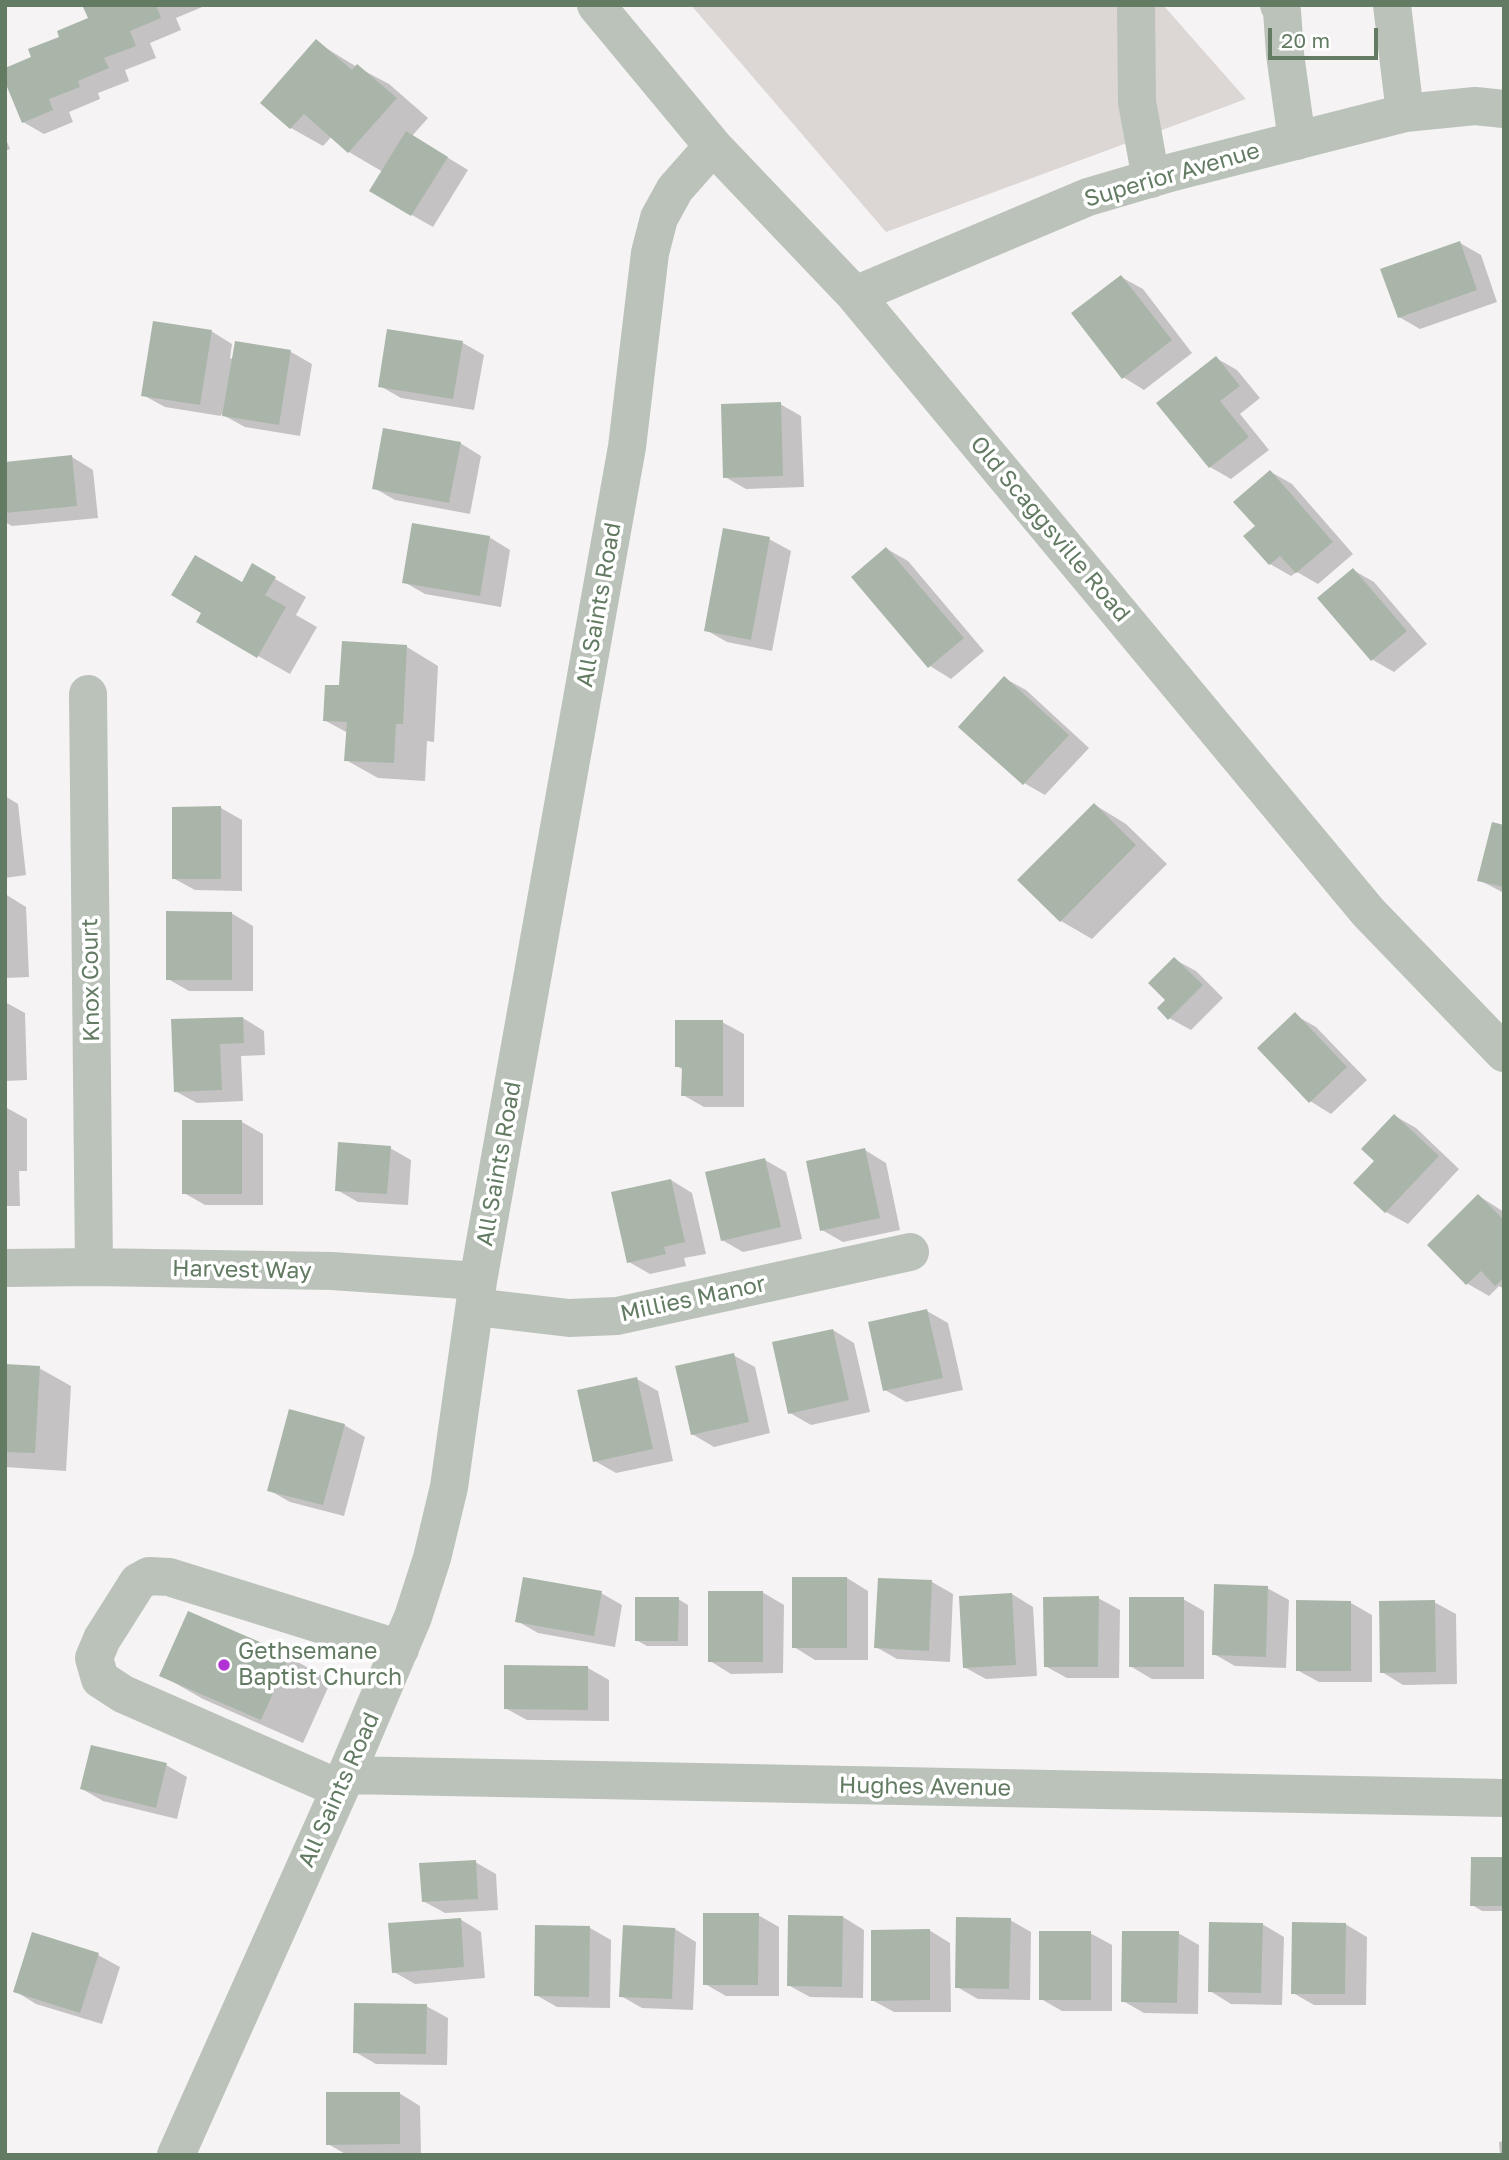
<!DOCTYPE html>
<style>
body{margin:0}
#map{position:relative;width:1509px;height:2160px;overflow:hidden;background:#f6f3f4;font-family:"Golos Text",sans-serif}
canvas{display:block}
.frame{position:absolute;inset:0;border:7px solid #637b63;pointer-events:none}
.scale{position:absolute;left:1268px;top:28px;width:110px;height:32px;box-sizing:border-box;border:4px solid #637b63;border-top:0;padding-left:9px;font-size:21px;line-height:24px;white-space:nowrap;color:#637b63;-webkit-text-stroke:5px #fff;paint-order:stroke}
</style>
<div id="map">
<canvas width="1509" height="2160"></canvas>
<div class="frame"></div>
<div class="scale">20 m</div>
</div>
<script>
const ctx = document.querySelector('canvas').getContext('2d');
ctx.lineJoin = 'round';
function paint(path, color) {
  ctx.fillStyle = color;
  ctx.fill(path, 'evenodd');
}
function shape(rows) {
  const path = new Path2D();
  for (const r of rows) {
    path.moveTo(r[0], r[1]);
    for (let i = 2; i < r.length; i += 2) path.lineTo(r[i], r[i + 1]);
  }
  return path;
}
function strokePath(path, color, width, dash) {
  ctx.strokeStyle = color;
  ctx.lineWidth = width;
  ctx.lineCap = dash ? 'butt' : 'round';
  ctx.setLineDash(dash || []);
  ctx.stroke(path);
}
function label(font, color, halo, rows, align = 'center') {
  ctx.font = font + ' "Golos Text",sans-serif';
  ctx.lineWidth = 7;
  ctx.setLineDash([]);
  ctx.textBaseline = 'middle';
  ctx.strokeStyle = halo;
  ctx.fillStyle = color;
  for (const [text, x, y, turn = 0] of rows) {
    ctx.save();
    ctx.translate(x, y);
    ctx.rotate((+turn || 0) * Math.PI / 180);
    ctx.textAlign = isNaN(turn) ? turn : align;
    if (halo) ctx.strokeText(text, 0, 0);
    ctx.fillText(text, 0, 0);
    ctx.restore();
  }
}
paint(shape([
 [691,5,1163,5,1246,99,886,232]
]), '#dcd6d4');
paint(shape([
 [93,5,207,5,176,18,181,30,150,43,156,58,125,70,129,81,98,93,100,99,69,112,73,122,44,134,23,122,34,58,90,19],
 [316,42,357,67,389,84,428,118,412,136,468,170,433,227,412,215,383,172,349,152,332,136,323,146,291,128,262,103],
 [5,137,10,149,5,151],
 [1460,243,1481,255,1497,302,1420,329,1399,317],
 [1121,277,1143,289,1192,353,1144,390,1123,377],
 [211,331,232,344,230,358,233,359,236,343,291,352,312,364,300,436,245,427,221,414,221,416,165,407,143,395],
 [463,343,484,355,474,410,401,398,380,386],
 [1216,358,1237,370,1260,398,1240,414,1269,450,1231,479,1210,467],
 [780,404,801,416,804,487,746,489,725,477],
 [460,443,481,456,470,514,395,500,374,488],
 [72,457,93,470,98,518,12,526,5,522,5,464],
 [1271,472,1292,484,1353,554,1318,584,1297,572,1291,576,1270,564,1257,526],
 [489,537,510,550,501,607,425,594,404,582],
 [769,539,791,551,772,651,727,642,706,630],
 [887,549,908,561,984,651,951,679,930,666],
 [253,566,306,597,296,615,317,627,290,674,198,622,242,584],
 [1353,570,1374,582,1427,644,1394,672,1373,660,1320,598],
 [407,647,438,666,434,742,427,741,425,781,378,778,346,760,348,733,324,720,341,687],
 [1004,678,1026,690,1089,748,1045,795,1024,783],
 [5,796,18,804,26,875,5,878],
 [1095,805,1126,824,1167,864,1092,939,1061,921],
 [221,808,242,820,242,891,195,890,173,878],
 [1504,827,1504,893,1479,880],
 [5,894,26,907,29,977,5,978],
 [231,913,253,926,253,991,189,991,168,979],
 [1174,959,1196,971,1223,998,1191,1030,1169,1018],
 [5,1002,25,1013,27,1080,5,1081],
 [1295,1015,1316,1027,1367,1080,1331,1114,1310,1101],
 [243,1018,264,1031,265,1055,241,1056,243,1101,197,1103,175,1091],
 [722,1022,744,1034,744,1107,704,1107,683,1095,683,1070,677,1066],
 [5,1107,27,1119,27,1171,19,1171,20,1206,5,1206],
 [1395,1116,1416,1128,1459,1169,1408,1224,1386,1212,1356,1183,1376,1161],
 [242,1122,263,1134,263,1205,205,1205,184,1193],
 [390,1148,411,1160,408,1205,358,1202,337,1190],
 [865,1150,886,1163,900,1230,843,1242,822,1230],
 [765,1160,786,1172,802,1239,743,1252,722,1240],
 [671,1180,692,1193,706,1254,684,1258,686,1266,650,1274,629,1262],
 [1479,1196,1504,1212,1504,1289,1499,1286,1489,1296,1468,1284,1429,1245],
 [927,1311,948,1323,963,1390,906,1402,885,1390],
 [833,1330,854,1343,870,1412,811,1425,790,1413],
 [733,1355,755,1367,770,1433,714,1447,692,1434],
 [5,1366,39,1368,71,1386,66,1471,5,1467],
 [637,1379,658,1391,673,1461,616,1473,595,1461],
 [344,1425,365,1437,344,1516,290,1502,269,1490],
 [847,1578,868,1591,868,1660,815,1660,794,1647],
 [932,1582,953,1594,950,1662,897,1659,876,1647],
 [1267,1588,1289,1600,1286,1668,1235,1666,1214,1654],
 [762,1592,784,1605,783,1673,731,1674,710,1661],
 [601,1593,622,1605,615,1647,538,1633,517,1621],
 [1012,1594,1033,1607,1037,1676,986,1679,964,1667],
 [1098,1598,1120,1610,1119,1678,1067,1678,1045,1666],
 [678,1599,688,1605,688,1646,647,1646,636,1640],
 [1183,1599,1204,1611,1204,1679,1152,1679,1130,1666],
 [1434,1602,1456,1614,1457,1684,1403,1685,1382,1672],
 [1351,1603,1372,1615,1372,1682,1319,1682,1297,1670],
 [289,1657,331,1681,303,1743,203,1699,161,1675],
 [588,1668,609,1680,609,1721,527,1720,505,1708],
 [166,1765,187,1777,177,1819,103,1801,82,1789],
 [1504,1859,1504,1911,1482,1911,1472,1905],
 [475,1862,496,1874,498,1910,445,1913,423,1901],
 [758,1915,779,1927,779,1996,726,1996,705,1984],
 [843,1917,864,1930,863,1998,810,1997,788,1985],
 [460,1919,481,1932,485,1978,415,1984,394,1972],
 [1010,1920,1031,1932,1030,2000,978,1999,957,1987],
 [1262,1924,1284,1937,1282,2005,1231,2004,1210,1991],
 [1345,1924,1367,1937,1366,2005,1314,2005,1293,1993],
 [590,1928,611,1940,610,2008,557,2007,536,1995],
 [675,1929,696,1942,693,2010,642,2008,621,1996],
 [929,1930,950,1943,951,2012,894,2012,872,2000],
 [1090,1933,1112,1945,1112,2011,1062,2011,1041,1999],
 [1178,1933,1199,1945,1198,2014,1144,2013,1123,2001],
 [33,1934,98,1955,120,1967,102,2024,36,2004,15,1991],
 [426,2006,448,2018,447,2065,376,2064,355,2052],
 [399,2093,420,2106,421,2155,347,2155,328,2144],
 [1504,2141,1504,2155,1500,2155,1499,2142]
]), '#0003');
paint(shape([
 [88,5,156,5,161,18,130,31,136,46,104,58,109,68,78,81,80,87,49,99,53,110,22,123,5,82,5,68,31,57,28,49,59,37,57,31,88,18,83,7],
 [316,39,352,70,357,64,397,98,348,153,304,114,290,129,260,103],
 [406,131,448,157,411,216,369,191],
 [1460,241,1477,290,1398,318,1380,269],
 [1121,275,1172,340,1122,379,1071,313],
 [153,321,212,330,200,405,141,396],
 [387,329,463,341,453,399,378,387],
 [235,341,291,350,279,425,222,416],
 [1216,356,1240,386,1220,401,1249,437,1209,468,1156,403],
 [781,402,783,476,723,478,721,404],
 [383,428,461,442,449,503,372,489],
 [72,455,77,506,5,513,5,462],
 [1270,470,1333,542,1296,573,1280,556,1269,565,1243,536,1255,526,1233,502],
 [412,523,490,536,480,596,402,583],
 [723,528,770,537,751,640,704,631],
 [886,547,964,638,928,668,851,577],
 [195,555,242,582,252,563,276,577,265,595,286,607,257,658,196,622,201,613,171,595],
 [1353,568,1407,631,1371,661,1317,598],
 [342,641,407,645,403,724,396,724,394,763,344,761,347,722,323,721,325,685,339,685],
 [1004,676,1069,735,1023,785,958,727],
 [1094,803,1136,845,1060,922,1017,880],
 [221,806,221,879,172,879,172,807],
 [1492,822,1504,825,1504,887,1477,881],
 [166,911,232,912,232,980,166,980],
 [1174,957,1203,985,1168,1020,1157,1008,1165,1000,1148,983],
 [1295,1012,1347,1067,1309,1103,1257,1048],
 [243,1017,244,1043,220,1044,222,1090,174,1092,171,1019],
 [675,1020,723,1020,723,1096,681,1096,682,1067,675,1067],
 [1394,1114,1439,1156,1385,1213,1353,1183,1374,1161,1361,1149],
 [182,1120,242,1120,242,1194,182,1194],
 [338,1142,391,1146,387,1194,335,1191],
 [865,1148,880,1218,820,1231,806,1161],
 [765,1158,781,1227,721,1241,705,1172],
 [671,1179,685,1242,664,1247,666,1254,627,1263,611,1192],
 [1478,1194,1504,1220,1504,1278,1495,1286,1481,1271,1466,1285,1427,1245],
 [927,1309,943,1378,883,1391,868,1322],
 [833,1329,849,1400,788,1414,772,1342],
 [734,1353,749,1422,691,1435,675,1366],
 [5,1364,40,1366,35,1453,5,1452],
 [637,1377,653,1449,593,1462,577,1390],
 [289,1409,345,1424,323,1505,267,1491],
 [523,1577,602,1591,594,1636,515,1622],
 [792,1577,847,1577,847,1648,792,1648],
 [878,1578,932,1580,929,1651,874,1648],
 [1214,1584,1268,1586,1266,1657,1212,1655],
 [708,1591,763,1591,763,1662,708,1662],
 [1012,1593,1016,1665,963,1668,959,1596],
 [1099,1596,1098,1667,1044,1667,1043,1597],
 [635,1597,679,1597,678,1641,635,1641],
 [1129,1597,1184,1597,1184,1667,1129,1667],
 [1296,1600,1351,1601,1351,1671,1296,1671],
 [1435,1600,1436,1672,1380,1673,1379,1601],
 [188,1611,290,1655,261,1720,159,1676],
 [504,1665,588,1666,588,1710,504,1709],
 [91,1745,167,1763,156,1808,80,1789],
 [1471,1857,1504,1857,1504,1906,1470,1906],
 [476,1860,478,1899,422,1902,419,1863],
 [703,1913,759,1913,758,1985,703,1985],
 [788,1915,843,1916,842,1987,787,1986],
 [956,1917,1011,1918,1009,1989,955,1988],
 [461,1918,464,1967,392,1973,388,1923],
 [1209,1922,1263,1923,1261,1993,1208,1992],
 [1292,1922,1346,1923,1345,1994,1291,1994],
 [535,1925,590,1926,589,1997,534,1996],
 [623,1925,675,1928,672,1999,619,1997],
 [930,1929,930,2000,871,2001,871,1930],
 [1039,1931,1091,1931,1091,2000,1039,2000],
 [1122,1931,1179,1931,1177,2003,1121,2002],
 [32,1932,99,1953,80,2013,13,1992],
 [354,2003,427,2004,426,2054,353,2053],
 [326,2092,400,2092,400,2144,326,2145]
]), '#a9b5a9');
strokePath(shape([
 [596,5,713,146,855,295,1368,912,1504,1053],
 [1136,5,1137,102,1151,179],
 [1279,5,1282,11,1285,54,1297,141],
 [1392,5,1405,113],
 [855,295,1088,197,1173,172,1405,113,1475,106,1504,109],
 [88,694,94,1267],
 [5,1268,94,1267,332,1271,478,1281],
 [475,1307,569,1318,617,1316,910,1252],
 [346,1775,1504,1798],
 [340,1789,123,1694,100,1679,94,1658,102,1639,138,1582,149,1576,169,1577,400,1649],
 [176,2155,340,1789,413,1617,432,1558,449,1487,478,1281,627,447,650,253,659,218,675,189,713,146]
]), '#bac2ba', 38);
for (const [x, y, r, color] of [
 [224,1665,7,"#b133d5"]
]) {
  const dot = new Path2D();
  dot.arc(x, y, r, 0, 2 * Math.PI);
  ctx.fillStyle = color;
  ctx.fill(dot);
  strokePath(dot, '#fff', 2.5);
}
label('23px', '#637b63', '#fff', [
 ["Superior Avenue",1172,175,-16],
 ["Old Scaggsville Road",1050,529,50],
 ["All Saints Road",599,605,-80],
 ["Knox Court",91,980,-91],
 ["All Saints Road",499,1164,-80],
 ["Harvest Way",242,1270,1],
 ["Millies Manor",693,1299,-12],
 ["Hughes Avenue",925,1787,1],
 ["All Saints Road",339,1790,-66]
]);
label('23px', '#637b63', '#fff', [
 ["Gethsemane",238,1652],
 ["Baptist Church",238,1678]
], 'left');
</script>
